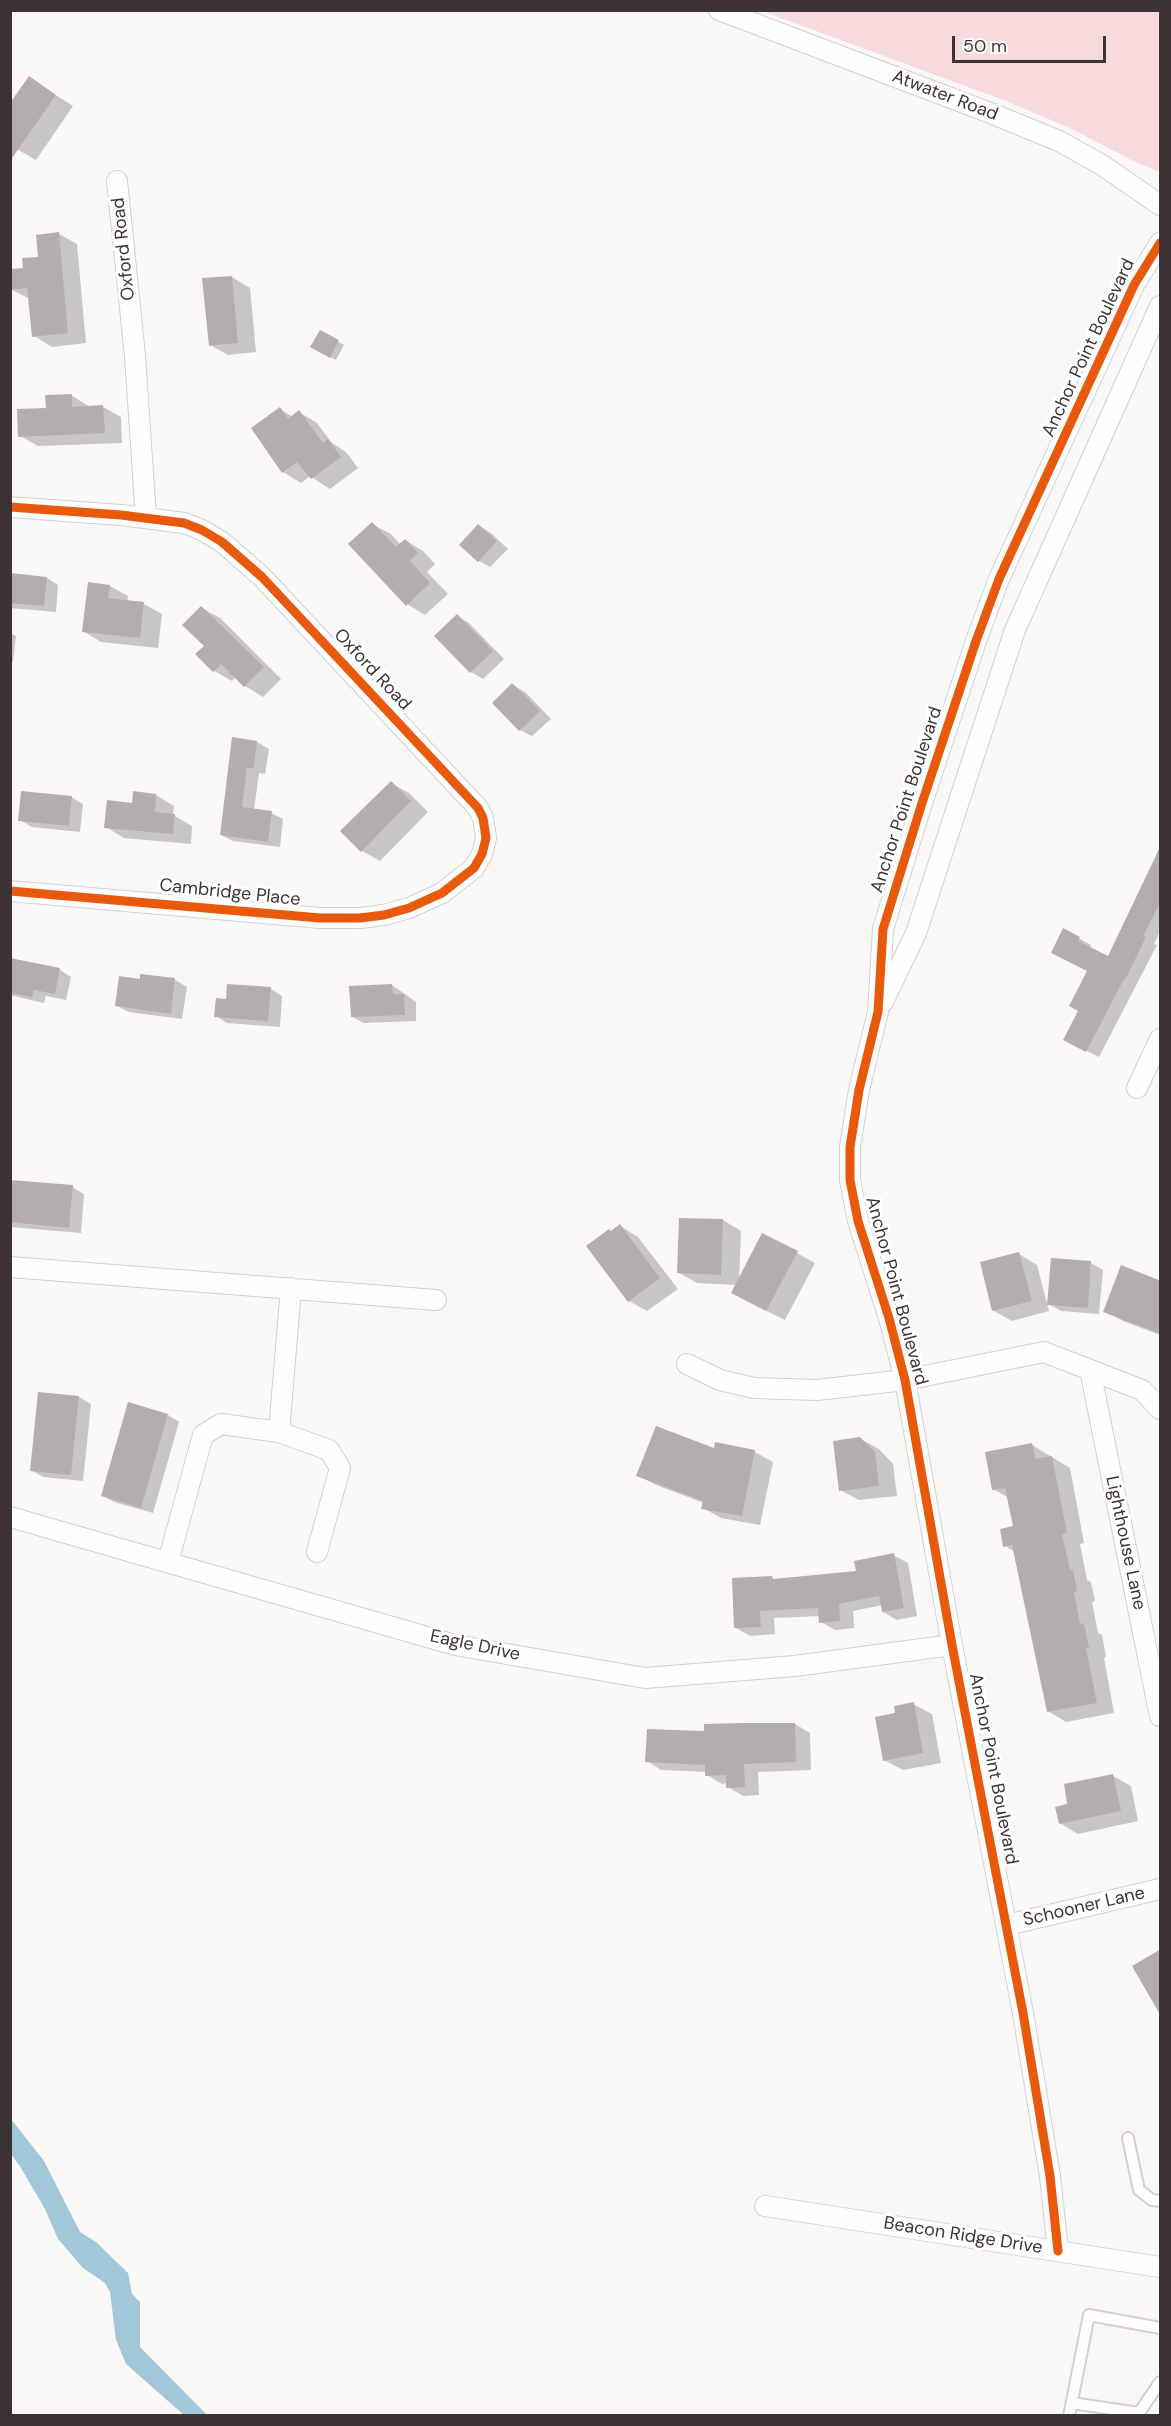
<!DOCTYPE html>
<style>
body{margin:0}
#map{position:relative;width:1171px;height:2426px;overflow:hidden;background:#faf7f7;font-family:"DM Sans",sans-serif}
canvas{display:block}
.frame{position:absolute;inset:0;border:12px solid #3d3334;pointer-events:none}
.scale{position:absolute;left:952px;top:36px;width:154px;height:27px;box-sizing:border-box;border:3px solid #3d3334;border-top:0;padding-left:8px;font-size:18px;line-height:21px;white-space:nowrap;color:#3d3334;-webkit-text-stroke:4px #fff;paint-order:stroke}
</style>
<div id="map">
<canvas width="1171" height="2426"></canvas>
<div class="frame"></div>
<div class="scale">50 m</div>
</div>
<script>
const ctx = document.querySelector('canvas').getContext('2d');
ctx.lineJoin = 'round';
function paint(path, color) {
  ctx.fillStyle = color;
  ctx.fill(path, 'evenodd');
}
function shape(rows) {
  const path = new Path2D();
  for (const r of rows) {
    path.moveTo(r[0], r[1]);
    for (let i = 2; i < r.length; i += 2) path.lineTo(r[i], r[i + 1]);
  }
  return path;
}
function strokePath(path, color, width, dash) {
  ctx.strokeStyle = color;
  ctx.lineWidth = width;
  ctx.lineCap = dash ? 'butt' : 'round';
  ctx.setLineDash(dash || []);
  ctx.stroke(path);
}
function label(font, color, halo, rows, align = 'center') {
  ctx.font = font + ' "DM Sans",sans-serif';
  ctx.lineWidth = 6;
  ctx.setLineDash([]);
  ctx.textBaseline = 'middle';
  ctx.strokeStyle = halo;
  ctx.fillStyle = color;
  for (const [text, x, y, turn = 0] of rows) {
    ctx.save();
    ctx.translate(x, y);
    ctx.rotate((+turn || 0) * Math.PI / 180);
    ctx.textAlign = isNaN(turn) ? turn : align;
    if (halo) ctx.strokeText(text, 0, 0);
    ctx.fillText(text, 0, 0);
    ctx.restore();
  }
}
paint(shape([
 [762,11,1160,11,1160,172,1131,160,1072,129,1006,101]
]), '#f7dbdc');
paint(shape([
 [11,2119,44,2161,80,2232,96,2242,128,2273,132,2294,140,2302,140,2347,207,2415,184,2415,126,2364,116,2340,110,2292,105,2283,83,2268,58,2239,45,2209,21,2168,11,2154]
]), '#a2c7d8');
paint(shape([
 [29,78,73,106,36,160,10,145],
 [59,234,77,244,86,343,52,347,34,336,30,299,10,289,25,269,40,258],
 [232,277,250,288,256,352,228,355,210,345],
 [321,332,344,345,336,360,312,347],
 [71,395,90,407,103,407,121,417,122,443,38,446,20,436,47,409],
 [280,409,293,417,299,412,317,423,332,443,346,452,358,468,330,489,310,476,301,483,283,472],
 [372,524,391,534,401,545,405,540,423,551,435,564,427,572,448,594,425,615,407,604],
 [479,526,491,533,508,549,490,567,479,561],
 [10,575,47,578,58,585,56,612,10,608],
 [110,586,128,596,127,602,144,604,162,614,158,648,101,642,83,631],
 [202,608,220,618,281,679,263,697,245,686,236,677,232,681,214,671,206,646],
 [457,616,469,623,504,659,483,679,471,672,436,636],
 [10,633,16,636,13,662,10,662],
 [513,685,525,692,551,719,532,736,520,730],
 [257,742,269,749,265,774,259,773,254,810,271,813,283,819,280,847,233,841,221,835],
 [391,783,409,793,428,812,380,861,362,851],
 [156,795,174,806,173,815,192,826,191,844,124,838,106,827,133,804],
 [71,797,83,804,80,832,32,827,20,820],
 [1160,849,1160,931,1154,944,1157,945,1099,1057,1077,1046,1080,1011,1089,971,1064,930,1091,945,1090,948,1109,958],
 [10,960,60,970,71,977,66,1000,46,996,44,1003,10,995],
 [142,975,175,980,187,987,182,1019,129,1012,117,1006,141,980],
 [392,985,416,1002,416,1021,364,1023,352,1017],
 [271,989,282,996,280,1027,227,1023,216,1016,227,1000],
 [10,1182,72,1187,84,1194,81,1233,10,1227],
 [723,1220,741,1231,739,1281,797,1253,815,1263,785,1320,751,1303,737,1285,697,1283,679,1273],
 [620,1226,638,1237,678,1289,647,1311,629,1301,612,1232],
 [1019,1254,1037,1265,1049,1311,1012,1321,994,1311],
 [1091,1263,1103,1270,1099,1314,1061,1311,1049,1304],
 [1160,1283,1160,1335,1123,1321,1105,1311],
 [79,1397,91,1404,83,1481,43,1477,31,1470],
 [168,1415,179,1422,153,1513,114,1502,102,1495],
 [860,1439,879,1449,893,1464,897,1496,859,1500,840,1490],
 [1032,1445,1070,1468,1084,1543,1080,1544,1087,1580,1091,1582,1095,1601,1092,1602,1098,1633,1102,1635,1106,1657,1104,1658,1114,1713,1066,1722,1048,1711,1015,1552,1005,1546,1015,1528,1009,1498,993,1489],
 [715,1450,755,1452,773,1462,760,1525,721,1518,703,1508,704,1503,656,1485,638,1475],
 [893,1555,908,1563,917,1616,897,1620,883,1612,882,1605,853,1611,854,1628,835,1630,821,1622,820,1616,774,1618,775,1634,750,1636,736,1628,772,1578,777,1581,858,1573],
 [913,1704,932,1714,941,1763,903,1770,884,1760,896,1714],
 [795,1724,810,1733,811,1770,758,1772,759,1795,743,1796,728,1787,728,1783,722,1784,707,1775,707,1772,661,1770,647,1761,705,1733],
 [1113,1776,1131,1786,1138,1821,1078,1834,1060,1823]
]), '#0003');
paint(shape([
 [29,76,56,95,10,161,10,103],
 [59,232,68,333,32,337,27,288,10,290,10,269,23,268,22,258,38,257,36,235],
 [232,276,238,343,209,346,202,278],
 [320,330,339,340,330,358,310,347],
 [72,394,72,407,103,405,105,433,18,437,17,409,46,408,45,395],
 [280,407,288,419,299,410,323,443,328,439,341,457,311,479,297,462,282,473,251,428],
 [372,522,396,547,405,539,418,553,410,561,430,583,406,606,348,544],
 [478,524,497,541,478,562,459,545],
 [10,573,47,577,44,606,10,603],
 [88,582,110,585,108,598,144,602,140,638,82,632],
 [201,606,264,667,244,687,221,664,213,672,195,654,204,646,182,625],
 [457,614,493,651,470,673,434,636],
 [512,683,540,711,519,731,492,703],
 [232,737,257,741,254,768,247,768,242,807,272,811,268,842,220,835],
 [391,781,411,801,361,852,340,831],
 [21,791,72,796,69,826,18,821],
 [133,791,156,794,155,812,175,814,173,834,104,828,107,800,132,803],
 [1161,845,1161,901,1143,936,1146,937,1125,980,1124,979,1086,1052,1063,1040,1078,1011,1069,1006,1087,971,1051,953,1063,928,1080,937,1078,941,1108,956],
 [10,958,60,968,55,994,34,990,32,997,10,993],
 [140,974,175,978,171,1014,115,1006,119,976,140,979],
 [227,984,271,987,268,1021,214,1017,216,998,226,999],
 [392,984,393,994,404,994,405,1015,351,1017,349,986],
 [10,1180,73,1185,69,1228,10,1222],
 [679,1218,723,1219,721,1275,677,1273],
 [620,1224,660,1278,628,1302,586,1246,609,1229,611,1231],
 [762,1233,798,1251,766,1311,731,1293],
 [1019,1252,1032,1301,992,1311,980,1262],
 [1051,1258,1091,1261,1088,1308,1047,1305],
 [1121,1265,1161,1281,1161,1334,1103,1312],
 [38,1392,79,1396,71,1475,30,1471],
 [128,1402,168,1414,141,1508,101,1496],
 [656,1426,714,1448,715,1442,755,1450,742,1516,701,1509,703,1501,636,1476],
 [860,1437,875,1452,879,1486,839,1491,833,1441],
 [1032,1443,1035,1459,1052,1456,1067,1533,1062,1534,1070,1570,1073,1570,1077,1591,1074,1592,1080,1624,1084,1623,1089,1648,1086,1648,1097,1703,1047,1712,1012,1545,1003,1547,1000,1529,1013,1526,1005,1488,992,1490,985,1452],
 [894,1553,904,1608,882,1612,879,1596,839,1604,840,1621,819,1623,818,1608,760,1611,761,1627,734,1628,732,1578,772,1576,773,1579,856,1571,854,1561],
 [914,1702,923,1753,883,1761,875,1717,895,1713,894,1706],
 [743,1723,795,1723,796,1762,744,1764,745,1787,726,1788,726,1775,705,1776,705,1765,645,1762,647,1729,704,1731,704,1724],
 [1113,1774,1121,1811,1059,1824,1055,1807,1067,1804,1064,1784],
 [1161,1949,1161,2016,1132,1966]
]), '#b4adae');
const lane = shape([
 [1128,2138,1139,2190,1152,2200,1160,2201],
 [1072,2403,1139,2413,1160,2382],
 [1069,2416,1089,2315,1160,2328]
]);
const street = shape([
 [719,10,993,114,1059,141,1102,165,1160,205],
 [117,181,135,356,146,518],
 [10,507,121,515,184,523,202,530,222,542,262,577,478,808,483,818,486,838,482,854,474,868,442,893,409,908,384,915,360,918,320,918,10,891],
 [883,1002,916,933,1015,630,1160,306],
 [1137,1088,1160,1039],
 [10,1267,436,1300],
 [687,1364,720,1380,754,1388,817,1390,905,1380,1044,1352,1142,1390,1160,1409],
 [1090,1370,1160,1716],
 [279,1432,291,1288],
 [10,1517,455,1645,645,1678,795,1666,952,1645],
 [168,1562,203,1435,221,1424,279,1432,329,1450,340,1468,317,1552],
 [1007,1925,1160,1889],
 [765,2206,1160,2267],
 [1058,2251,1050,2176,1023,2013,952,1645,905,1380,889,1318,858,1221,850,1180,850,1147,859,1090,878,1012,883,929,922,803,976,641,999,579,1134,285,1160,243]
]);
strokePath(lane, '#d5cfcf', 14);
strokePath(street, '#d5cfcf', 22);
strokePath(lane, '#fefefe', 10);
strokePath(street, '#fefefe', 20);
strokePath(shape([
 [10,507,121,515,184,523,202,530,222,542,262,577,478,808,483,818,486,838,482,854,474,868,442,893,409,908,384,915,360,918,320,918,10,891],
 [1058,2251,1050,2176,1023,2013,952,1645,905,1380,889,1318,858,1221,850,1180,850,1147,859,1090,878,1012,883,929,922,803,976,641,999,579,1134,285,1160,243]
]), '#e8590c', 9);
label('18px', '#3d3334', '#fff', [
 ["Atwater Road",945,96,21],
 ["Oxford Road",124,249,-96],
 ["Anchor Point Boulevard",1089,348,-65],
 ["Oxford Road",372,670,47],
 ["Anchor Point Boulevard",907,800,-72],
 ["Cambridge Place",230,893,6],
 ["Anchor Point Boulevard",896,1291,75],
 ["Lighthouse Lane",1125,1543,78],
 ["Eagle Drive",475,1646,12],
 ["Anchor Point Boulevard",993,1769,79],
 ["Schooner Lane",1084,1907,-13],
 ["Beacon Ridge Drive",963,2236,9]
]);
</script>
